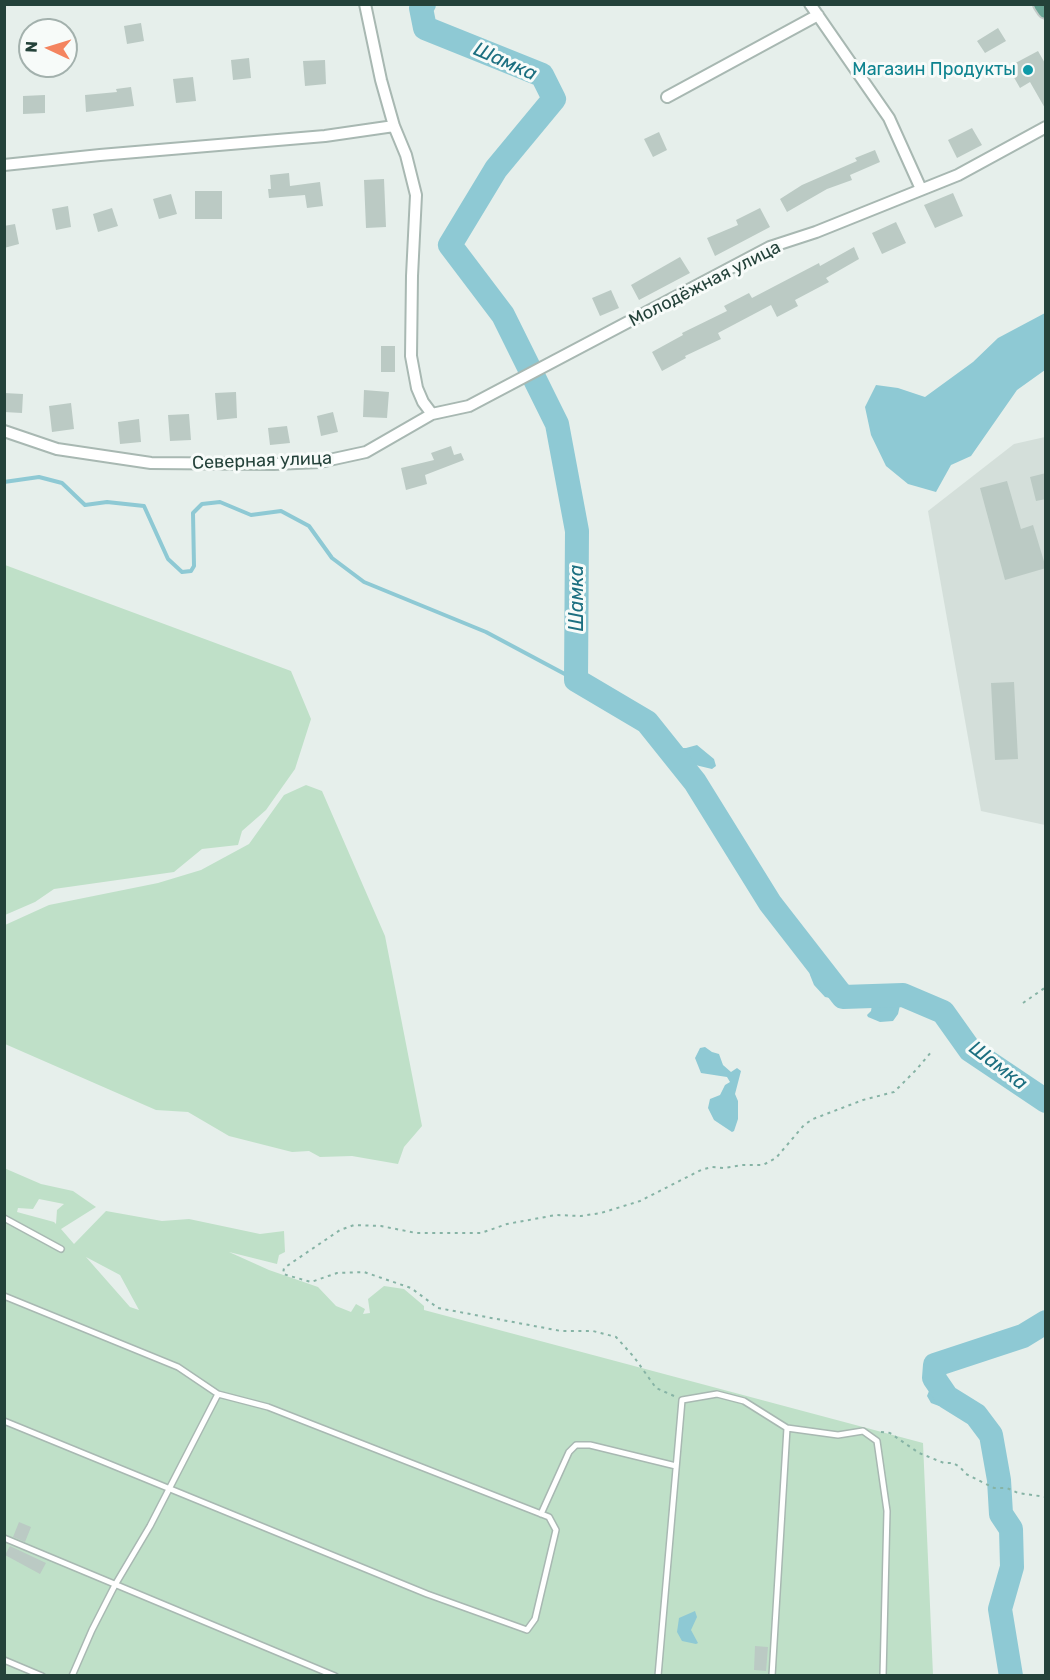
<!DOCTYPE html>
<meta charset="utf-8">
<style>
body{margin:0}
#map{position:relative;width:1050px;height:1680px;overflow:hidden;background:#e6efeb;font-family:Rubik,sans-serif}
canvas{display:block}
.frame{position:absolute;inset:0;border:6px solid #24423a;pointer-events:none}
.north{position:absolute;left:18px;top:18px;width:60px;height:60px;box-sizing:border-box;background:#f7fbf9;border:2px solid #a3b1ad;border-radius:50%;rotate:274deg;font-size:16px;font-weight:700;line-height:24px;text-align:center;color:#24423a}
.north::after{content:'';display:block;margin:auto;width:21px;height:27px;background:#f4845f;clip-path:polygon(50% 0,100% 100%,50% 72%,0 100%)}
</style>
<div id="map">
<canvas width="1050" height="1680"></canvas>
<div class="frame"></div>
<div class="north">N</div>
</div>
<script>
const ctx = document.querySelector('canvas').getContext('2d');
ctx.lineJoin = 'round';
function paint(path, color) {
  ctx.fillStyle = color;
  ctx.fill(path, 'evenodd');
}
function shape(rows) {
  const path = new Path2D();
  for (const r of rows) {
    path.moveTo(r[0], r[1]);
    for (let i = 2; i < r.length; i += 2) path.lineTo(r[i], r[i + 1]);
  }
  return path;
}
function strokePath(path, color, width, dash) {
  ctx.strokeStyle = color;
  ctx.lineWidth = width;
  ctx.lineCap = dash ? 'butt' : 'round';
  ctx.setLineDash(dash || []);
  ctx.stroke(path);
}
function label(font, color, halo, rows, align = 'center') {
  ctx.font = font + ' Rubik,sans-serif';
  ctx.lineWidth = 6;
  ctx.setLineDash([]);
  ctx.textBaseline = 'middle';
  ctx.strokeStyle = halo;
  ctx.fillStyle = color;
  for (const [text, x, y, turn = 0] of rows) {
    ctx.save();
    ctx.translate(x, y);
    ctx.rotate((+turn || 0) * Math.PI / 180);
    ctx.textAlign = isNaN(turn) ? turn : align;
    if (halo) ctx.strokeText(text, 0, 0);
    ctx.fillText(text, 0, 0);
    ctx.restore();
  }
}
paint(shape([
 [1045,437,1045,825,981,811,928,511,1014,444]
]), '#d4dfda');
paint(shape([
 [5,565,291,671,311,719,295,769,266,810,242,831,238,845,202,849,174,872,54,889,35,902,5,915],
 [306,785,322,791,385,936,422,1126,404,1147,398,1164,352,1156,320,1157,309,1151,292,1152,229,1136,188,1112,156,1110,5,1044,5,925,49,905,158,883,201,870,249,844,284,795],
 [4,1168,41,1184,73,1191,96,1207,61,1229,74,1244,106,1211,162,1221,189,1219,260,1234,284,1231,285,1252,279,1255,277,1264,229,1252,269,1270,318,1287,336,1306,351,1312,356,1304,365,1309,363,1314,370,1313,368,1299,384,1286,404,1289,424,1306,424,1310,923,1443,933,1675,5,1675],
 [39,1199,64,1204,57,1210,56,1224,54,1222,17,1212,18,1208,33,1209],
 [86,1257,120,1275,139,1310,130,1307]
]), '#bfe0c8');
paint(shape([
 [1045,313,1045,370,1017,390,971,456,951,465,936,492,908,484,886,466,871,435,865,407,876,385,898,388,925,397,973,362,998,338],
 [697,745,714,759,716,766,712,769,691,764,681,755,675,755,671,758,665,754,665,751,672,748,686,748],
 [812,960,817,961,823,972,825,983,837,995,838,998,835,999,825,997,814,985,810,975,808,964],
 [901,1001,898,1014,893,1021,880,1022,868,1017,867,1015,871,1011,872,1005,885,1007],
 [705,1047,712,1052,719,1054,723,1065,731,1072,737,1068,741,1071,735,1094,738,1101,738,1119,734,1131,732,1132,714,1120,708,1108,710,1099,720,1095,725,1085,730,1082,727,1077,701,1073,695,1058,700,1048],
 [937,1387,947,1400,953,1401,963,1395,973,1401,978,1407,979,1415,963,1407,939,1406,931,1403,927,1396,929,1391],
 [695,1611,697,1617,691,1630,698,1643,696,1644,682,1641,677,1632,679,1618]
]), '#8ec9d4');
strokePath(shape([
 [4,482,39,477,62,483,85,505,107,502,144,506,168,559,182,572,191,571,194,566,193,513,202,504,220,502,251,515,281,511,309,526,332,558,364,582,486,632,576,680]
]), '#8ec9d4', 4);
strokePath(shape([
 [424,4,421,8,425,28,542,75,554,99,496,169,450,245,503,315,557,424,577,531,576,680,647,722,695,782,770,903,843,997,903,995,943,1012,970,1050,1046,1101],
 [1011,1676,1000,1609,1012,1567,1011,1529,1001,1514,999,1480,991,1435,976,1415,947,1397,934,1378,935,1365,1023,1336,1046,1322]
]), '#8ec9d4', 24);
paint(shape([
 [141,23,144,41,127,44,124,26],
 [998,28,1006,41,985,53,977,41],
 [1038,51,1046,65,1046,110,1030,82,1020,88,1008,67],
 [249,58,251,78,233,80,231,60],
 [325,60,326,84,305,86,303,61],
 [193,77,196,101,176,103,173,79],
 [131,87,134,106,86,112,85,95,117,92,116,89],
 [45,95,45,113,23,114,23,96],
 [972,128,982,145,957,158,948,140],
 [659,132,667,150,653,157,644,139],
 [875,150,880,162,850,175,852,180,827,189,787,212,780,199,802,185,857,161,855,158],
 [289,173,290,186,320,182,323,206,307,208,305,195,269,198,268,189,271,189,270,175],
 [384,179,386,227,366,228,364,180],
 [195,191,222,191,222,219,195,219],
 [953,193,963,216,935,228,924,205],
 [171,194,177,214,159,219,153,199],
 [68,206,71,227,56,230,52,209],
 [112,208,118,226,98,232,93,214],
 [760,208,770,227,715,256,707,238,738,225,736,220],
 [896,222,906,243,882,254,872,233],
 [15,224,19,244,4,248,4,226],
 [854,247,859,259,826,278,829,282,795,300,798,306,777,317,771,305,718,333,721,339,685,356,686,358,662,371,652,352,683,335,682,333,727,311,724,306,749,293,752,298,819,263,820,266],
 [680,257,690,273,639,300,631,285],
 [611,290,619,308,600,316,592,298],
 [381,346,395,346,395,372,381,372],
 [364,390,389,392,387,418,363,417],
 [236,392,237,418,217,420,215,393],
 [4,393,23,394,22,413,4,412],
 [71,403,74,429,52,432,49,406],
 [333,412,338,432,321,436,317,416],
 [189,414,191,440,170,441,168,415],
 [139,419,141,442,120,444,118,422],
 [287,426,290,443,270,445,268,428],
 [451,446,454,455,461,453,464,460,425,475,427,484,406,490,401,468,434,460,431,453],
 [1046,473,1046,499,1036,501,1030,477],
 [1007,481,1021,529,1033,525,1046,568,1005,580,980,488],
 [1014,682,1018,759,995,760,991,683],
 [19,1522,31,1527,25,1542,13,1537],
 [10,1546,46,1563,40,1574,5,1555],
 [755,1646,768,1647,766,1671,754,1670]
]), '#bbcac4');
const lane = shape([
 [4,1218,61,1249],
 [4,1296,178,1367,218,1394,150,1526,115,1585,92,1630,72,1676],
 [4,1421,427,1594,527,1630,535,1619,556,1530,549,1517,268,1407,218,1394],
 [541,1514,569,1452,576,1445,590,1445,676,1466],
 [4,1538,335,1676],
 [4,1660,42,1676],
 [658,1676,682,1400,717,1394,744,1401,787,1428,838,1435,863,1431,877,1441,887,1511,883,1676],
 [772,1676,787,1428]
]);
const street = shape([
 [365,4,381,80,394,126,406,155,416,195,412,276,411,356,417,388,423,402,432,414],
 [810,4,889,118,921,189],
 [667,97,818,15],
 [4,165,100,155,325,136,394,126],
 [4,431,57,449,151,463,274,464,320,462,366,452,432,414,469,406,770,247,816,232,958,175,1046,127]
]);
const primary = shape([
 [1042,4,1046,10]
]);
strokePath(lane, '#a8b8b2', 8);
strokePath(street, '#a8b8b2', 14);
strokePath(primary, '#c2cac8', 20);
strokePath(shape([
 [1023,1003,1046,987],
 [674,1396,656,1388,634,1357,616,1337,593,1331,561,1331,438,1308,411,1288,364,1272,337,1273,311,1282,283,1274,284,1268,340,1230,354,1225,381,1226,416,1233,481,1233,507,1224,556,1215,581,1216,601,1213,640,1201,701,1170,712,1167,724,1168,743,1165,763,1165,776,1158,804,1125,813,1119,863,1100,894,1092,916,1070,932,1051],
 [881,1432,890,1433,919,1453,944,1463,953,1463,960,1467,966,1474,994,1488,1007,1488,1018,1493,1046,1497]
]), '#86b3a5', 2, [3, 4.5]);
strokePath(lane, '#fff', 5);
strokePath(street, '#fff', 10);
strokePath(primary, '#6aa596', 16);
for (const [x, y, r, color] of [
 [1028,70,6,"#0f9aa8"]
]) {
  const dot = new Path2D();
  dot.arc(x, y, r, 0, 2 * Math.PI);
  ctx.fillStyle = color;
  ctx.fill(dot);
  strokePath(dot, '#f7fbf9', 2);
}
label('18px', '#0d838f', '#f7fbf9', [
 ["Магазин Продукты",1016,70]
], 'right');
label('18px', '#24423a', '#f7fbf9', [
 ["Молодёжная улица",705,284,-27],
 ["Северная улица",262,461,-2]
]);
label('italic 20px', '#1c6f80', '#f7fbf9', [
 ["Шамка",505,62,24],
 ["Шамка",577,598,-90],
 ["Шамка",998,1066,37]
]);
</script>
